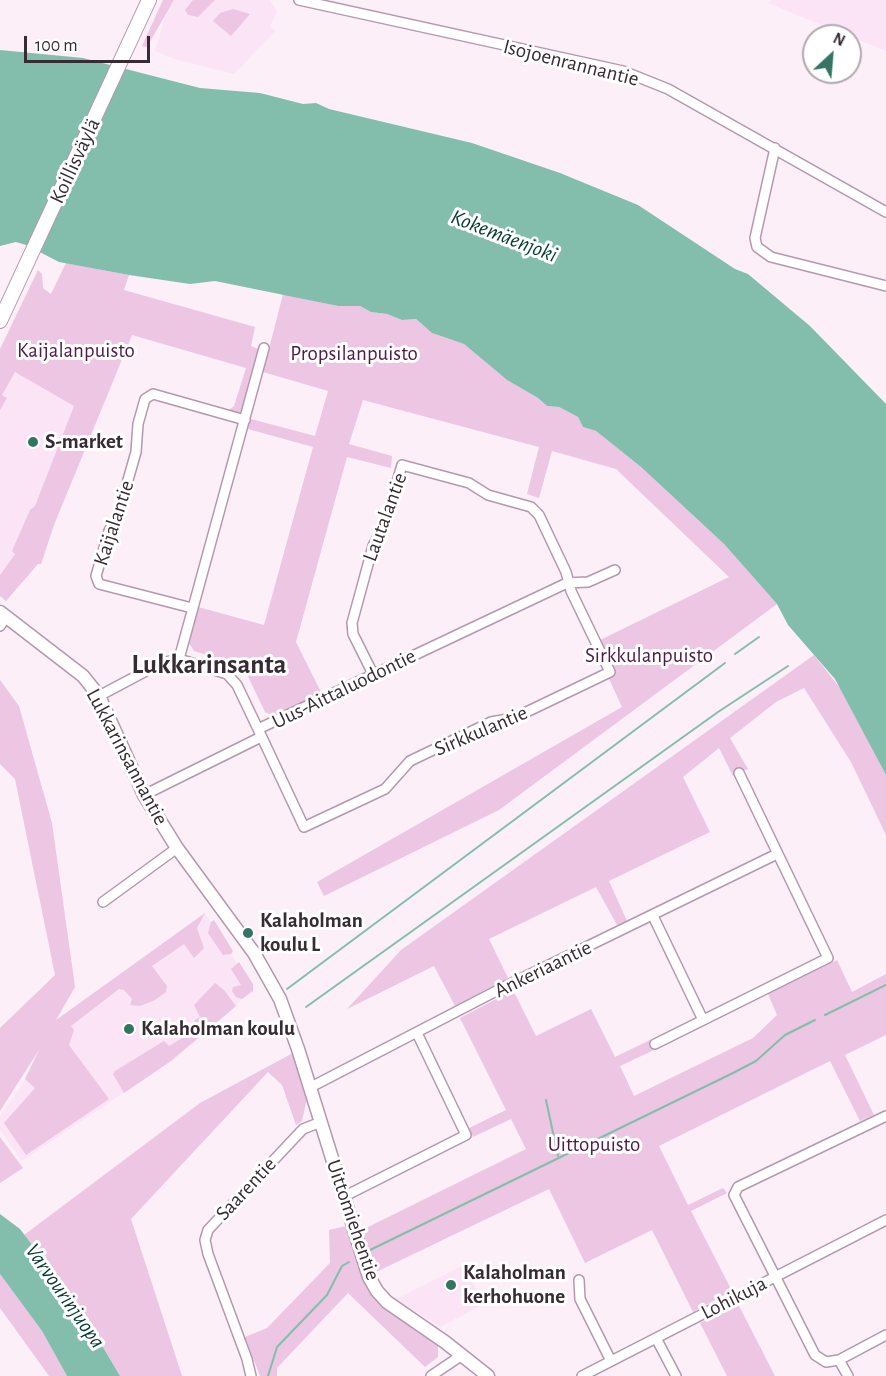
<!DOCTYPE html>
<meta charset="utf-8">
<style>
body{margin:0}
#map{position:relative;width:886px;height:1376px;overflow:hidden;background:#fceff8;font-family:"Alegreya Sans",sans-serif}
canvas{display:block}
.north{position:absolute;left:802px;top:24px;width:60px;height:60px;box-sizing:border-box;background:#fff;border:2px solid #afaaae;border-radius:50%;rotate:26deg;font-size:16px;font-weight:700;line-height:24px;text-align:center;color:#372b34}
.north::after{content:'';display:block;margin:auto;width:21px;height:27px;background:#337463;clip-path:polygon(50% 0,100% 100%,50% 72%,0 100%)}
.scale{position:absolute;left:24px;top:36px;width:126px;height:27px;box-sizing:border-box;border:3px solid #372b34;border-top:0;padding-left:8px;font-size:18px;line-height:21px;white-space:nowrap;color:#372b34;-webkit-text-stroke:4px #fff;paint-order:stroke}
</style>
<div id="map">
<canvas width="886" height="1376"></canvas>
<div class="north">N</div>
<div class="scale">100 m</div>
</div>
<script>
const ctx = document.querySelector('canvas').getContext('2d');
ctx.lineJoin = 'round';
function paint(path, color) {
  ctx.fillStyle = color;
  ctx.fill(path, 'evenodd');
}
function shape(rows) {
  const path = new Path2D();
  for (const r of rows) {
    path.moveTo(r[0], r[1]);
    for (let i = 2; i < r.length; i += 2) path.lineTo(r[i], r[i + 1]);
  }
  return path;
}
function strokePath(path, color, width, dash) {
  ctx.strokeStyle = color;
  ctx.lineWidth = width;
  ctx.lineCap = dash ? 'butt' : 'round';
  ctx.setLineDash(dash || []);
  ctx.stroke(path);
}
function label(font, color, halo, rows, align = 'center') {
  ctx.font = font + ' "Alegreya Sans",sans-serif';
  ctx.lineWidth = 6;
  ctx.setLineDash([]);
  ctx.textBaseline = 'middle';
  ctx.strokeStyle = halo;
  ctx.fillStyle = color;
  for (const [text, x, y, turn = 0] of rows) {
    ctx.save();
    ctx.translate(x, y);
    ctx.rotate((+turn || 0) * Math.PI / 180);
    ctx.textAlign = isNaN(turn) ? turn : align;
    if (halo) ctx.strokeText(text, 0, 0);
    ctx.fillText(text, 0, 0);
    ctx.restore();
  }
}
paint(shape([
 [174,0,270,0,277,12,270,26,275,31,234,74,174,59,155,51,165,17],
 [772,0,886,0,886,51,768,3],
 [15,371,77,406,16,553,0,574,0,396],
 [205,913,251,986,236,1006,171,1061,22,1161,0,1130,0,1116,22,1085,53,1020,57,1020],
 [464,1265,484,1304,440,1327,396,1299]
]), '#fbe4f6');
paint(shape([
 [163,0,174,0,147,47,142,46],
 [193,0,215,0,198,17,188,15,185,10],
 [233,9,250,14,231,36,213,21,220,13],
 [66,263,129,275,124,290,255,327,251,346,263,351,246,408,239,413,229,410,234,406,246,368,132,335,54,525,41,564,38,564,6,601,0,596,0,575,15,554,12,551,30,510,35,506,74,406,15,372,2,395,7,398,0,410,0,349,38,270,42,274,43,288,51,294],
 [283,294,338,306,360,306,371,312,387,314,402,320,416,319,432,333,464,344,507,380,538,398,547,406,559,407,578,417,583,427,596,431,641,467,724,544,777,604,499,810,324,896,317,882,622,707,609,679,615,674,598,641,729,577,616,469,552,451,539,498,527,494,539,447,363,400,349,444,392,456,391,468,347,457,296,642,322,694,274,716,265,712,243,666,194,651,189,643,198,607,264,625,313,447,248,429,251,419,315,436,328,391,263,372],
 [814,655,844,693,886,775,886,835,851,762,804,688,776,702,730,738,748,769,733,776,719,748,683,777,710,832,609,881,627,921,617,925,596,887,489,939,508,978,455,1006,434,966,347,1009,401,950],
 [0,680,19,706,52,823,75,987,56,1020,205,913,197,928,204,948,194,958,184,944,152,966,167,986,166,992,155,1000,140,1006,130,1005,132,999,124,990,119,989,71,1026,74,1030,69,1045,109,1099,26,1155,4,1123,35,1088,25,1079,39,1050,0,1111,0,1028,55,975,15,779,0,764],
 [214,920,233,951,231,954,223,955,208,933,211,922],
 [837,960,852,992,886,974,886,1035,845,1055,874,1115,860,1121,830,1061,659,1146,688,1205,723,1188,727,1193,691,1211,732,1291,693,1312,652,1230,585,1263,549,1189,376,1272,362,1230,526,1149,511,1119,473,1137,469,1128,506,1110,460,1018,513,990,536,1036,591,1009,615,1057,652,1039,656,1049,620,1066,634,1096,753,1038,777,1015,768,994],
 [239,962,253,984,253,991,242,999,236,997,232,991,233,987,241,985,231,969],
 [215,983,224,990,236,1006,171,1061,124,1093,113,1074,115,1071,164,1041,169,1046,189,1034,195,1020,200,1017,194,1005],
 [293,1053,307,1098,302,1121,296,1125,282,1085,268,1072,131,1219,182,1376,120,1376,81,1310,24,1235,200,1103],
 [0,1137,23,1168,0,1183],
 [346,1226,368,1285,433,1339,438,1345,438,1357,425,1367,348,1293,277,1368,277,1376,260,1376,245,1337,267,1328,330,1263,329,1230],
 [0,1274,42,1331,67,1376,49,1376,0,1308],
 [738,1304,775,1376,727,1376,700,1323]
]), '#ecc6e3');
paint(shape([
 [0,50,83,58,200,88,260,93,303,104,316,103,329,109,472,143,560,173,638,205,735,269,748,274,810,326,886,404,886,775,835,679,788,625,777,604,724,544,641,467,596,431,583,427,578,417,559,407,547,406,538,398,507,380,464,344,432,333,416,319,402,320,387,314,371,312,360,306,338,306,215,281,190,284,129,275,59,262,26,245,16,242,0,246],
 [0,1214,20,1229,81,1310,120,1376,67,1376,42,1331,0,1274]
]), '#83bead');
strokePath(shape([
 [735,654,759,637],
 [287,989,725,663],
 [306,1007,718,712,788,666],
 [825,1015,886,985],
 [546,1100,558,1156],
 [368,1251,733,1073,756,1061,785,1035,815,1020],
 [268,1376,277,1347,327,1295,342,1266,349,1262]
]), '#83bead', 2);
const minor = shape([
 [299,0,623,71,668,89,886,212],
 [775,148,755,238,757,247,771,257,886,286],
 [192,608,99,584,96,576,109,531,118,515,136,452,138,424,145,399,153,394,245,420],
 [0,626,6,617],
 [179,659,264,348],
 [99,696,161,663,179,659,227,674,237,685,258,729,567,583,588,582,615,570],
 [258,729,304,827,385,789,410,761,491,722,514,718,610,672,571,591,566,572,539,515,531,507,488,495,469,483,402,465,384,526,373,546,352,623,353,634,373,674],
 [144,795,261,737],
 [103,902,177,848],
 [653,916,703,1020],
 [655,1044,828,958,739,773],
 [311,1087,502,988,777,854],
 [343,1197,466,1135,417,1033],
 [579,1280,580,1299,611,1361],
 [656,1338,676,1376],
 [839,1360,886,1335],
 [251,1376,247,1359,208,1254,205,1240,208,1230,303,1129,321,1122],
 [431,1376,462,1355],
 [582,1376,886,1220],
 [848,1376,839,1360,826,1362,815,1355,734,1195,738,1187,886,1116]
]);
const tertiary = shape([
 [0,612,83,676,99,696,144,795,177,848,254,953,280,999,298,1049,369,1277,377,1291,387,1302,445,1342,488,1376]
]);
const secondary = shape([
 [0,321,149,0]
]);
strokePath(minor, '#b598ae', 12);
strokePath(tertiary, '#b598ae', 15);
strokePath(secondary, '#b598ae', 16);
strokePath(minor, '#fff', 9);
strokePath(tertiary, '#fff', 12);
strokePath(secondary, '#fff', 14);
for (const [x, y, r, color] of [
 [33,442,6,"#337463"],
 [248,933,6,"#337463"],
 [129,1029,6,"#337463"],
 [451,1285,6,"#337463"]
]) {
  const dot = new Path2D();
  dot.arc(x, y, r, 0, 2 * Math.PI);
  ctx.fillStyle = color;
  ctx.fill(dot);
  strokePath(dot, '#fff', 2);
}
label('21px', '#372b34', '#fff', [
 ["Isojoenrannantie",571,63,14],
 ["Koillisväylä",75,161,-65],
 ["Lautalantie",385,517,-70],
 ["Kaijalantie",114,523,-72],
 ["Uus-Aittaluodontie",344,689,-26],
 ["Sirkkulantie",481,731,-23],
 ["Lukkarinsannantie",127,757,62],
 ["Ankeriaantie",543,969,-26],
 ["Saarentie",246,1189,-47],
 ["Uittomiehentie",353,1220,71],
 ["Lohikuja",734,1298,-27]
]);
label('21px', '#4f1c47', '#fff', [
 ["Kaijalanpuisto",76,351],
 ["Propsilanpuisto",354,354],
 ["Sirkkulanpuisto",649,656],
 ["Uittopuisto",594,1145]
]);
label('bold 21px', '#372b34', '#fff', [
 ["S-market",45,442],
 ["Kalaholman",260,921],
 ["koulu L",260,945],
 ["Kalaholman koulu",141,1029],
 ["Kalaholman",463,1273],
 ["kerhohuone",463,1297]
], 'left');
label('italic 22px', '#053c30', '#fff', [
 ["Kokemäenjoki",504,236,21],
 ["Varvourinjuopa",65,1296,55]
]);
label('bold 27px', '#372b34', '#fff', [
 ["Lukkarinsanta",209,665]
]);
</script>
